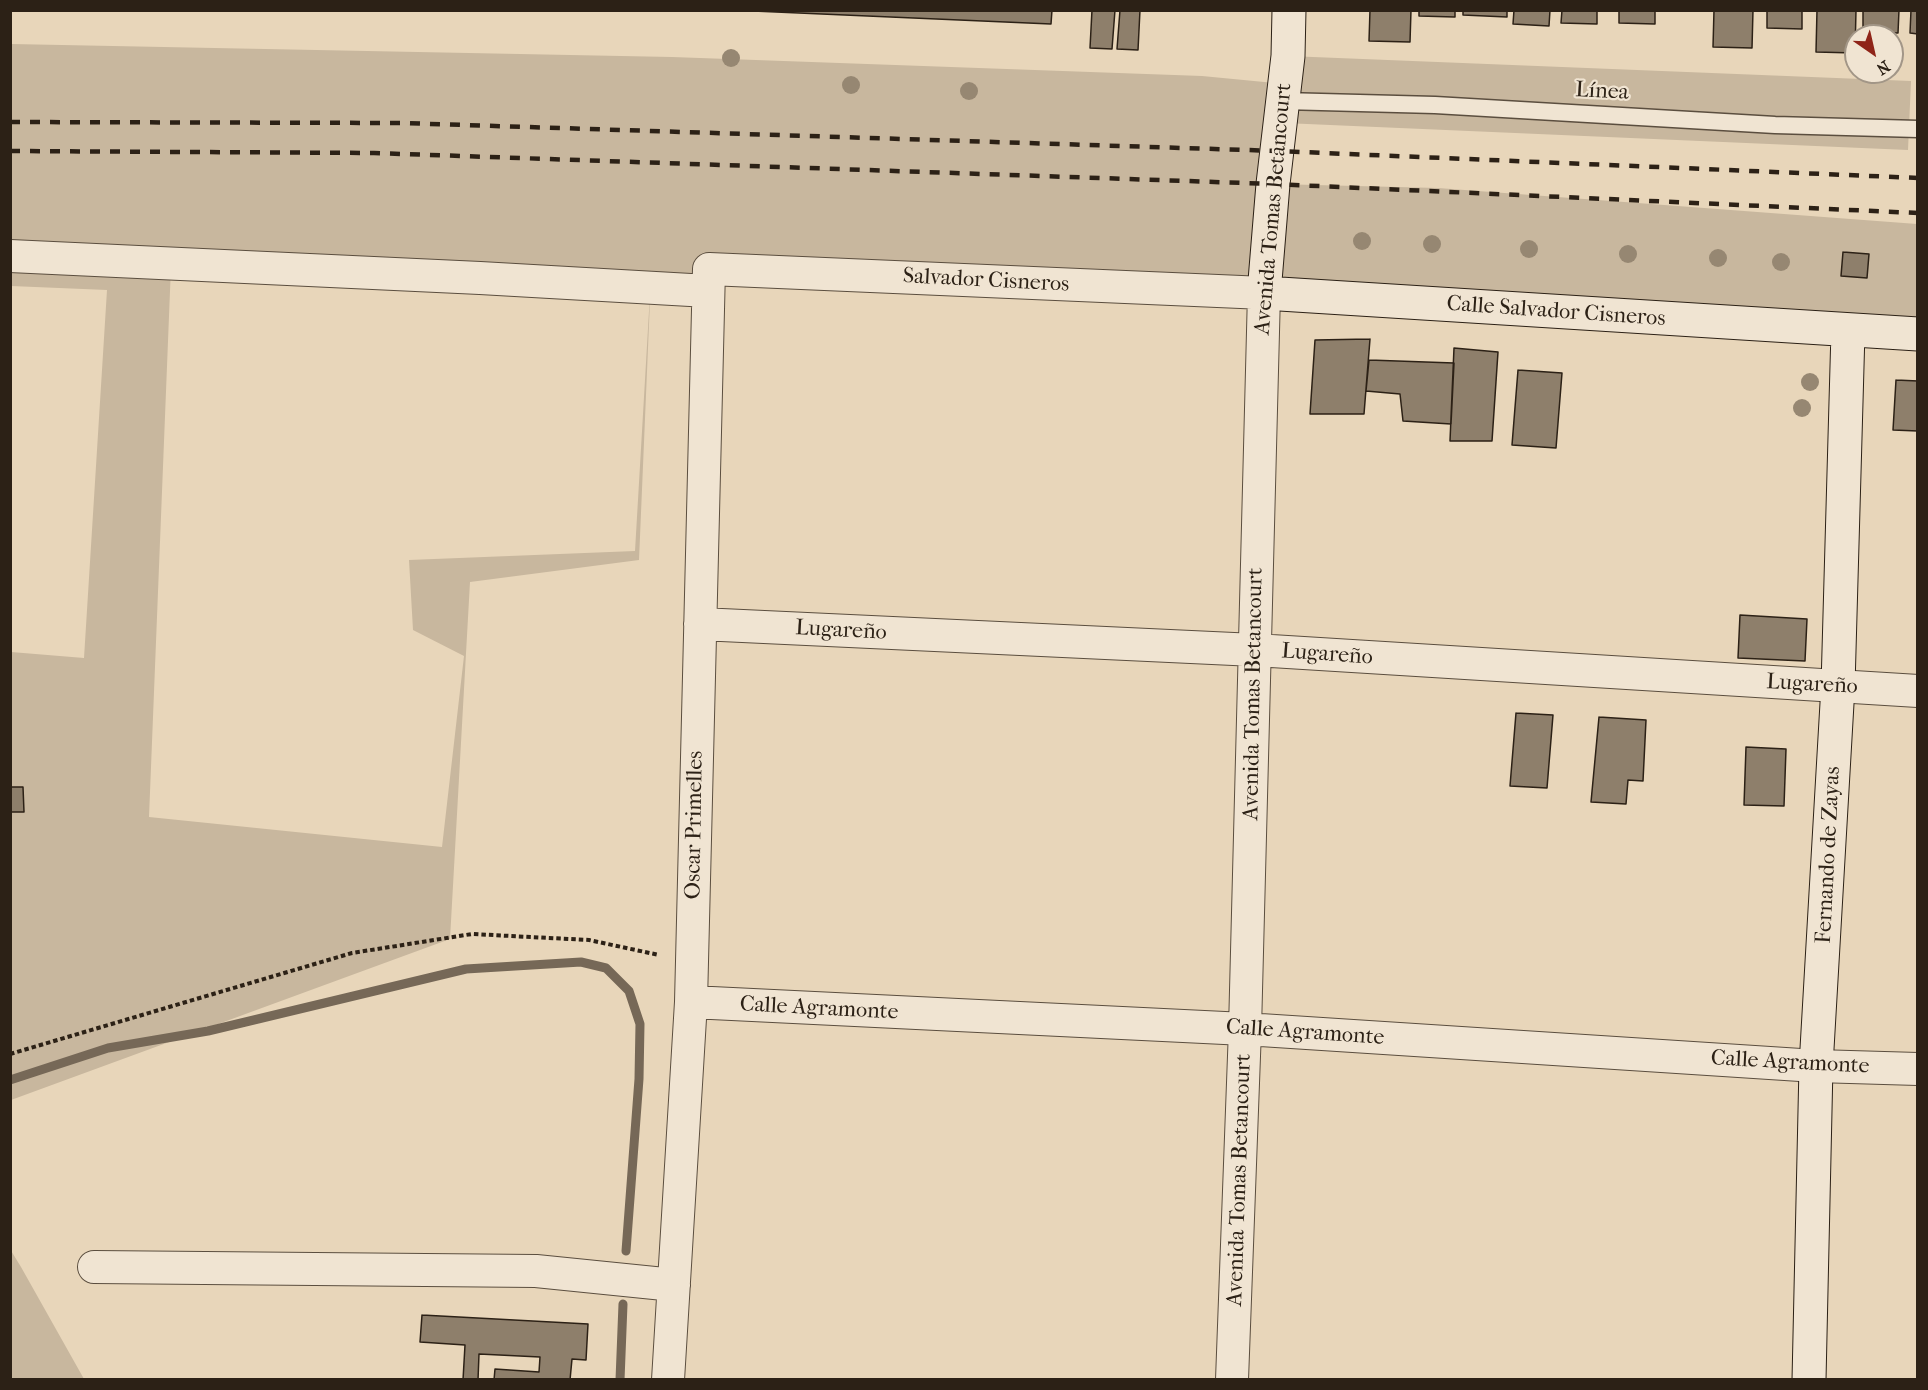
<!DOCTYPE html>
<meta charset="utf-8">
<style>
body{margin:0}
#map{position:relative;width:1928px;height:1390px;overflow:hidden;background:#e8d6ba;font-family:"IM FELL French Canon",serif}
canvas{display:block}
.frame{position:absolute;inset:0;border:12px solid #2c2116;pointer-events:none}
.north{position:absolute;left:1844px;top:24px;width:60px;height:60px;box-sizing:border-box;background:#f0e4d2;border:2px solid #a29687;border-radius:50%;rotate:146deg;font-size:16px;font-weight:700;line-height:24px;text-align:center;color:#2c2116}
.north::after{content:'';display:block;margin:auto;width:21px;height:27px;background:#8f2418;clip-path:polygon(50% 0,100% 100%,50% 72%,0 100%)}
</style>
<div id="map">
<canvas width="1928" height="1390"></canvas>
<div class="frame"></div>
<div class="north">N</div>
</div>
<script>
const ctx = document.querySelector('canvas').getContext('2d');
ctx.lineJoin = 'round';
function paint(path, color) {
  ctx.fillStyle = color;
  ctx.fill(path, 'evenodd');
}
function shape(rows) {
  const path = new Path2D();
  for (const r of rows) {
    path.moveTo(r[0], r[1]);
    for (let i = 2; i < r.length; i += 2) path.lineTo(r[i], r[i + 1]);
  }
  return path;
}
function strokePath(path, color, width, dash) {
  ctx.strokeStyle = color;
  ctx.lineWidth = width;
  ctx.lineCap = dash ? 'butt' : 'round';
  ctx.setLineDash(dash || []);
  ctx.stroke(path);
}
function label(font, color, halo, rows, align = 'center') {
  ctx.font = font + ' "IM FELL French Canon",serif';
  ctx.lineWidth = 4.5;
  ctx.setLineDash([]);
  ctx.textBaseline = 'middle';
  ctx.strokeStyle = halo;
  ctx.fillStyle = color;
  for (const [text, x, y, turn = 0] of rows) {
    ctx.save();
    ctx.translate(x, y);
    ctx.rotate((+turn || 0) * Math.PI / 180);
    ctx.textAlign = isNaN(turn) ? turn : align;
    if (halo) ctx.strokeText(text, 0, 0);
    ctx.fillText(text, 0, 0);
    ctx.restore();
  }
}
paint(shape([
 [11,44,672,57,1202,76,1285,84,1288,56,1911,81,1908,150,1284,123,1274,184,1438,188,1917,224,1917,334,651,277,639,560,470,582,450,939,11,1100,11,652,84,658,107,290,11,286],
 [171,266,651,277,635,551,409,560,413,630,464,656,442,847,149,817],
 [10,1249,21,1267,84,1379,11,1379]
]), '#c8b79e');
strokePath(shape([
 [10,1080,108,1048,208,1031,466,969,581,962,606,968,629,991,640,1024,639,1079,626,1251],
 [620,1380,623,1304]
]), '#766857', 9);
const building = shape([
 [730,10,1052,10,1051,24,730,10],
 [1092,10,1115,10,1112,49,1090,48,1092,10],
 [1120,10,1140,10,1138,50,1117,49,1120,10],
 [1370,10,1411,10,1410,42,1369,41,1370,10],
 [1419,10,1455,10,1455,17,1419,16,1419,10],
 [1463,10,1507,10,1507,17,1463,15,1463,10],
 [1514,10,1550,10,1549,26,1513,24,1514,10],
 [1562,10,1597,10,1597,24,1561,23,1562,10],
 [1619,10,1655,10,1655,24,1619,23,1619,10],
 [1714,10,1753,10,1752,48,1713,47,1714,10],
 [1767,10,1802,10,1802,29,1767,28,1767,10],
 [1817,10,1856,10,1855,53,1816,52,1817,10],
 [1863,10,1899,10,1898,33,1863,32,1863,10],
 [1911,10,1918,10,1918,34,1910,33,1911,10],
 [1843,252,1869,254,1867,278,1841,276,1843,252],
 [1370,339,1364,414,1310,414,1315,340,1370,339],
 [1454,348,1498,352,1492,441,1450,441,1454,348],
 [1369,360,1454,363,1451,424,1403,421,1400,394,1366,391,1369,360],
 [1518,370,1562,373,1556,448,1512,445,1518,370],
 [1896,380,1918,381,1918,431,1893,430,1896,380],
 [1740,615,1807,619,1805,661,1738,658,1740,615],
 [1516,713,1553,715,1547,788,1510,786,1516,713],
 [1599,717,1646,720,1643,781,1628,780,1626,804,1591,802,1599,717],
 [1746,747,1786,749,1784,806,1744,805,1746,747],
 [10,787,23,787,24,812,10,812,10,787],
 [422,1315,588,1324,586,1360,572,1359,570,1380,494,1380,495,1369,539,1372,540,1357,479,1354,478,1380,463,1380,465,1345,420,1342,422,1315]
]);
paint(building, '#8e7f6b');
strokePath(building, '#2c2116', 1.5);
const lane = shape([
 [1283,101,1435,105,1775,125,1918,129]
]);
const street = shape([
 [10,256,480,278,708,291],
 [700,624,1255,650,1918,691],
 [691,1002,1245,1029,1816,1066,1918,1069],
 [94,1267,536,1271,674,1285],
 [668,1380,691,1002,709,269,1264,293,1245,1029,1232,1380]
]);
const secondary = shape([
 [1289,10,1288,56,1273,184,1264,293,1918,334],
 [1809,1380,1816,1066,1838,686,1848,331]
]);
strokePath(lane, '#5b4e3f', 19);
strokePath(street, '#5b4e3f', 34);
strokePath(secondary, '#2c2116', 35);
strokePath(shape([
 [10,1054,352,953,472,934,589,940,659,955]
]), '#2c2116', 4, [4.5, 3]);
strokePath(lane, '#f0e4d2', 16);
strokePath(street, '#f0e4d2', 32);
strokePath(secondary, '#f0e4d2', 33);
strokePath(shape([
 [10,122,402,123,1277,151,1918,178],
 [10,151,374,153,1273,184,1918,213]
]), '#2c2116', 4.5, [10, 10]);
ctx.fillStyle = '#968772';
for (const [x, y] of [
 [731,58],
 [851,85],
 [969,91],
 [1362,241],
 [1432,244],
 [1529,249],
 [1628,254],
 [1718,258],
 [1781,262],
 [1810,382],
 [1802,408]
]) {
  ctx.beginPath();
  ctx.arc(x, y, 9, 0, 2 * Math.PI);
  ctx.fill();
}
label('22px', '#2c2116', '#f0e4d2', [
 ["Línea",1602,92,3],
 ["Avenida Tomas Betancourt",1274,209,-85],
 ["Salvador Cisneros",986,281,3],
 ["Calle Salvador Cisneros",1556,312,4],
 ["Lugareño",841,631,3],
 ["Lugareño",1327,655,4],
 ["Lugareño",1812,685,3],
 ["Avenida Tomas Betancourt",1254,694,-89],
 ["Oscar Primelles",695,825,-89],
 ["Fernando de Zayas",1829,855,-87],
 ["Calle Agramonte",819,1009,3],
 ["Calle Agramonte",1305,1033,4],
 ["Calle Agramonte",1790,1063,3],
 ["Avenida Tomas Betancourt",1240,1180,-88]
]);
</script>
